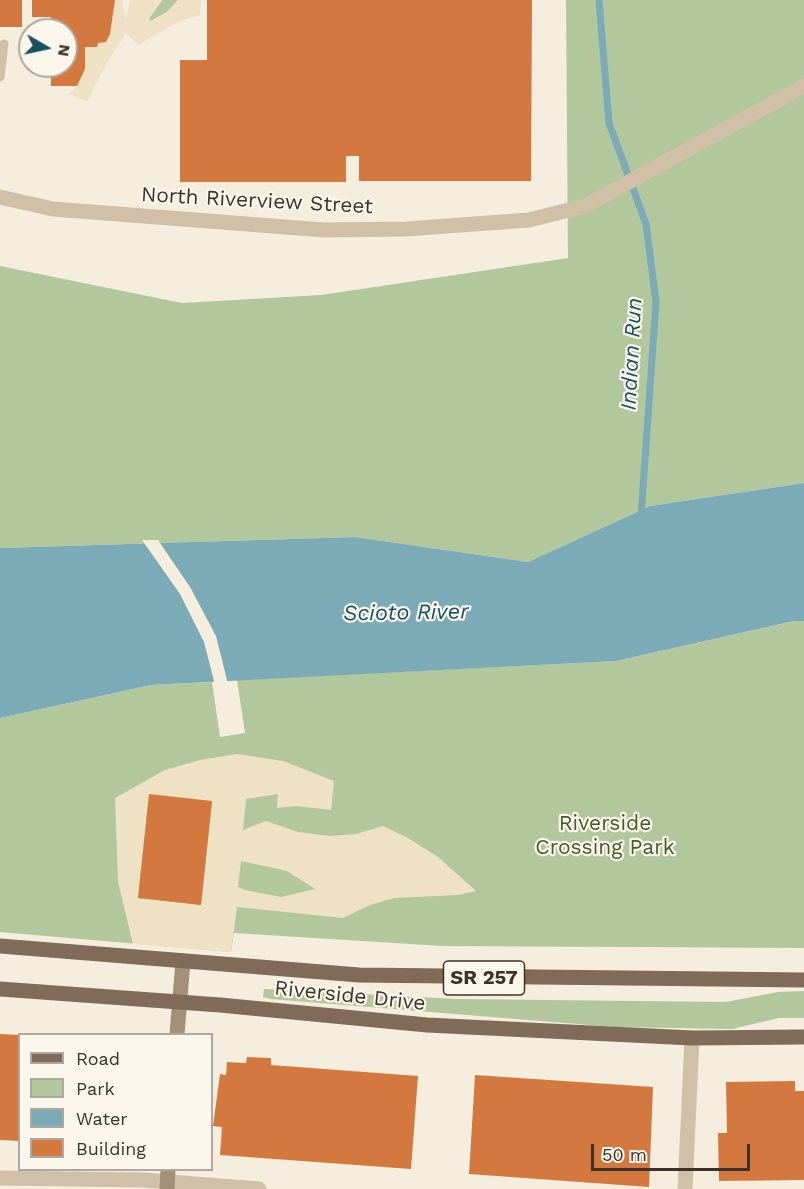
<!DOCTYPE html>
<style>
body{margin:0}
#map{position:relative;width:804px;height:1189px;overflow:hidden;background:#f5eede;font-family:"Work Sans",sans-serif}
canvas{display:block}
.legend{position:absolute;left:18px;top:1033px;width:195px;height:138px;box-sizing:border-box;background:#fcf7ec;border:2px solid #afa89e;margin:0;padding:8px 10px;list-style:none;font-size:18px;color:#3c3229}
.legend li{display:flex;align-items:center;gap:12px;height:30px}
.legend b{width:30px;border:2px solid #afa89e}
.north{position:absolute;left:18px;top:18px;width:60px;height:60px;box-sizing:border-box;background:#fcf7ec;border:2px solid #afa89e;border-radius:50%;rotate:99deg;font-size:16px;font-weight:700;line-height:24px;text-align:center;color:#3c3229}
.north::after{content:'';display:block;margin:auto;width:21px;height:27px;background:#195363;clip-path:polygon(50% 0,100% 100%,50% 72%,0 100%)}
.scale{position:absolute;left:591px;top:1144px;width:159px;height:27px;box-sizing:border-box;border:3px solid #3c3229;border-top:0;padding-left:8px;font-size:18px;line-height:21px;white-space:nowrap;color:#3c3229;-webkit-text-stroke:4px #fcf7ec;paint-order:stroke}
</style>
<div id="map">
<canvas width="804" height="1189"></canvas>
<ul class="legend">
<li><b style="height:8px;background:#7f6b58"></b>Road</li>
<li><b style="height:16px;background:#b2c79c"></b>Park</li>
<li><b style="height:16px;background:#7aabb6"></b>Water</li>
<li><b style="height:16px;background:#d3783f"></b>Building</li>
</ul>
<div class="north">N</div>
<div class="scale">50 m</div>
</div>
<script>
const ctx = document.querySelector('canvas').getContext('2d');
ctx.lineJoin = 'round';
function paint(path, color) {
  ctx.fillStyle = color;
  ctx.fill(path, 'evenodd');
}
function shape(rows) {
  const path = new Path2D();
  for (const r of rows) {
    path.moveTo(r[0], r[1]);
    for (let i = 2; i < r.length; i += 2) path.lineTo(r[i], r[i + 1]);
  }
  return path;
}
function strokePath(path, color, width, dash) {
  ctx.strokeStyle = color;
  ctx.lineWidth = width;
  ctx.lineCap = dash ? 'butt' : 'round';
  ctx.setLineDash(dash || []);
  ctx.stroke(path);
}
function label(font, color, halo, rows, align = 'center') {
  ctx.font = font + ' "Work Sans",sans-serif';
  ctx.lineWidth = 4.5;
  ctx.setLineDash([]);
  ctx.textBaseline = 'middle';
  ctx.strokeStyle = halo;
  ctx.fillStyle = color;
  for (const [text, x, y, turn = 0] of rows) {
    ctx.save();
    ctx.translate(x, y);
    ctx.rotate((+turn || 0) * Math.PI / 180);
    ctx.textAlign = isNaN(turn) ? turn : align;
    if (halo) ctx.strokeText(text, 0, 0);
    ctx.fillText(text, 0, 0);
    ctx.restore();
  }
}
paint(shape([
 [162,0,178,0,167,12,150,22,149,19],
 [566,0,804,0,804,483,650,506,528,562,355,537,0,548,0,266,182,303,321,295,568,258],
 [795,621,804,621,804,948,442,946,234,933,231,952,0,932,0,718,151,685,212,682,220,737,245,733,237,680,616,661],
 [264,989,457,999,726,1002,778,992,804,991,804,1018,779,1018,732,1029,614,1027,271,999,263,997]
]), '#b2c79c');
paint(shape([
 [115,0,122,0,126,19,130,0,162,0,149,19,150,21,167,12,178,0,201,0,200,15,180,21,138,45,126,33,108,61,87,102,69,94,77,86,84,69,85,47,97,47,98,43,106,42,110,34],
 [237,754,283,761,334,781,331,810,296,806,277,808,278,794,246,799,243,830,266,821,298,832,330,836,356,834,383,826,408,838,438,857,476,891,458,895,394,898,370,905,343,918,237,907,231,952,133,944,118,882,115,798,165,770,200,760],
 [149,795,212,802,201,905,138,898],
 [241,861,287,871,315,889,281,897,245,890,238,887]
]), '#efe2c4');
paint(shape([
 [804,483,804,621,794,621,616,661,151,685,0,718,0,548,355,537,528,562,650,506]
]), '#7aabb6');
paint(shape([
 [142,540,158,540,190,587,216,636,228,684,215,685,204,642,180,594]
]), '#f5eede');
strokePath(shape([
 [599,0,609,123,646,224,656,302,641,517]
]), '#7aabb6', 7);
paint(shape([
 [0,0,22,0,22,27,0,27],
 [32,0,115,0,110,34,106,42,98,43,97,47,85,47,85,69,77,86,51,86,51,66,66,66,66,30,51,30,51,17,32,17],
 [207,0,532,0,531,181,359,181,359,156,346,156,346,182,180,182,180,60,207,60],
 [149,794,212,801,201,905,138,898],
 [0,1034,20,1035,20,1141,0,1140],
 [247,1057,271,1058,271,1065,418,1076,411,1169,220,1155,222,1127,213,1126,220,1074,226,1075,227,1062,246,1063],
 [475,1075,653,1087,649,1187,469,1174],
 [795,1081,795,1091,804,1091,804,1180,719,1181,718,1133,727,1133,726,1082]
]), '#d3783f');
strokePath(shape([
 [0,77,4,44]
]), '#d0c0a8', 9);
strokePath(shape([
 [0,197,53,209,324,230,406,229,529,220,585,206,804,86],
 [0,1178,144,1180,259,1189],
 [685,1189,692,1038]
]), '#d0c0a8', 15);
strokePath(shape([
 [177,1034,183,961],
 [167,1189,168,1170]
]), '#a48f79', 15);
strokePath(shape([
 [0,946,359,975,804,980],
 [0,989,220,1005,427,1025,692,1038,804,1037]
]), '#7f6b58', 15);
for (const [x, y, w] of [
 [484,978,81]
]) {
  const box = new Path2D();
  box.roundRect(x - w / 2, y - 17, w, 34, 4.5);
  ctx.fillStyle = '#fcf7ec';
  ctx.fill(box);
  strokePath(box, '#3c3229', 1.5);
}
label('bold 20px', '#3c3229', null, [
 ["SR 257",484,978]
]);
label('21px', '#3c3229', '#fcf7ec', [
 ["North Riverview Street",257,201,3],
 ["Riverside Drive",350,996,6]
]);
label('21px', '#435d2a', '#fcf7ec', [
 ["Riverside",605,824],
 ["Crossing Park",605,848]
]);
label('italic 22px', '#195363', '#fcf7ec', [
 ["Indian Run",632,354,-87],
 ["Scioto River",406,613,-1]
]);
</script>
